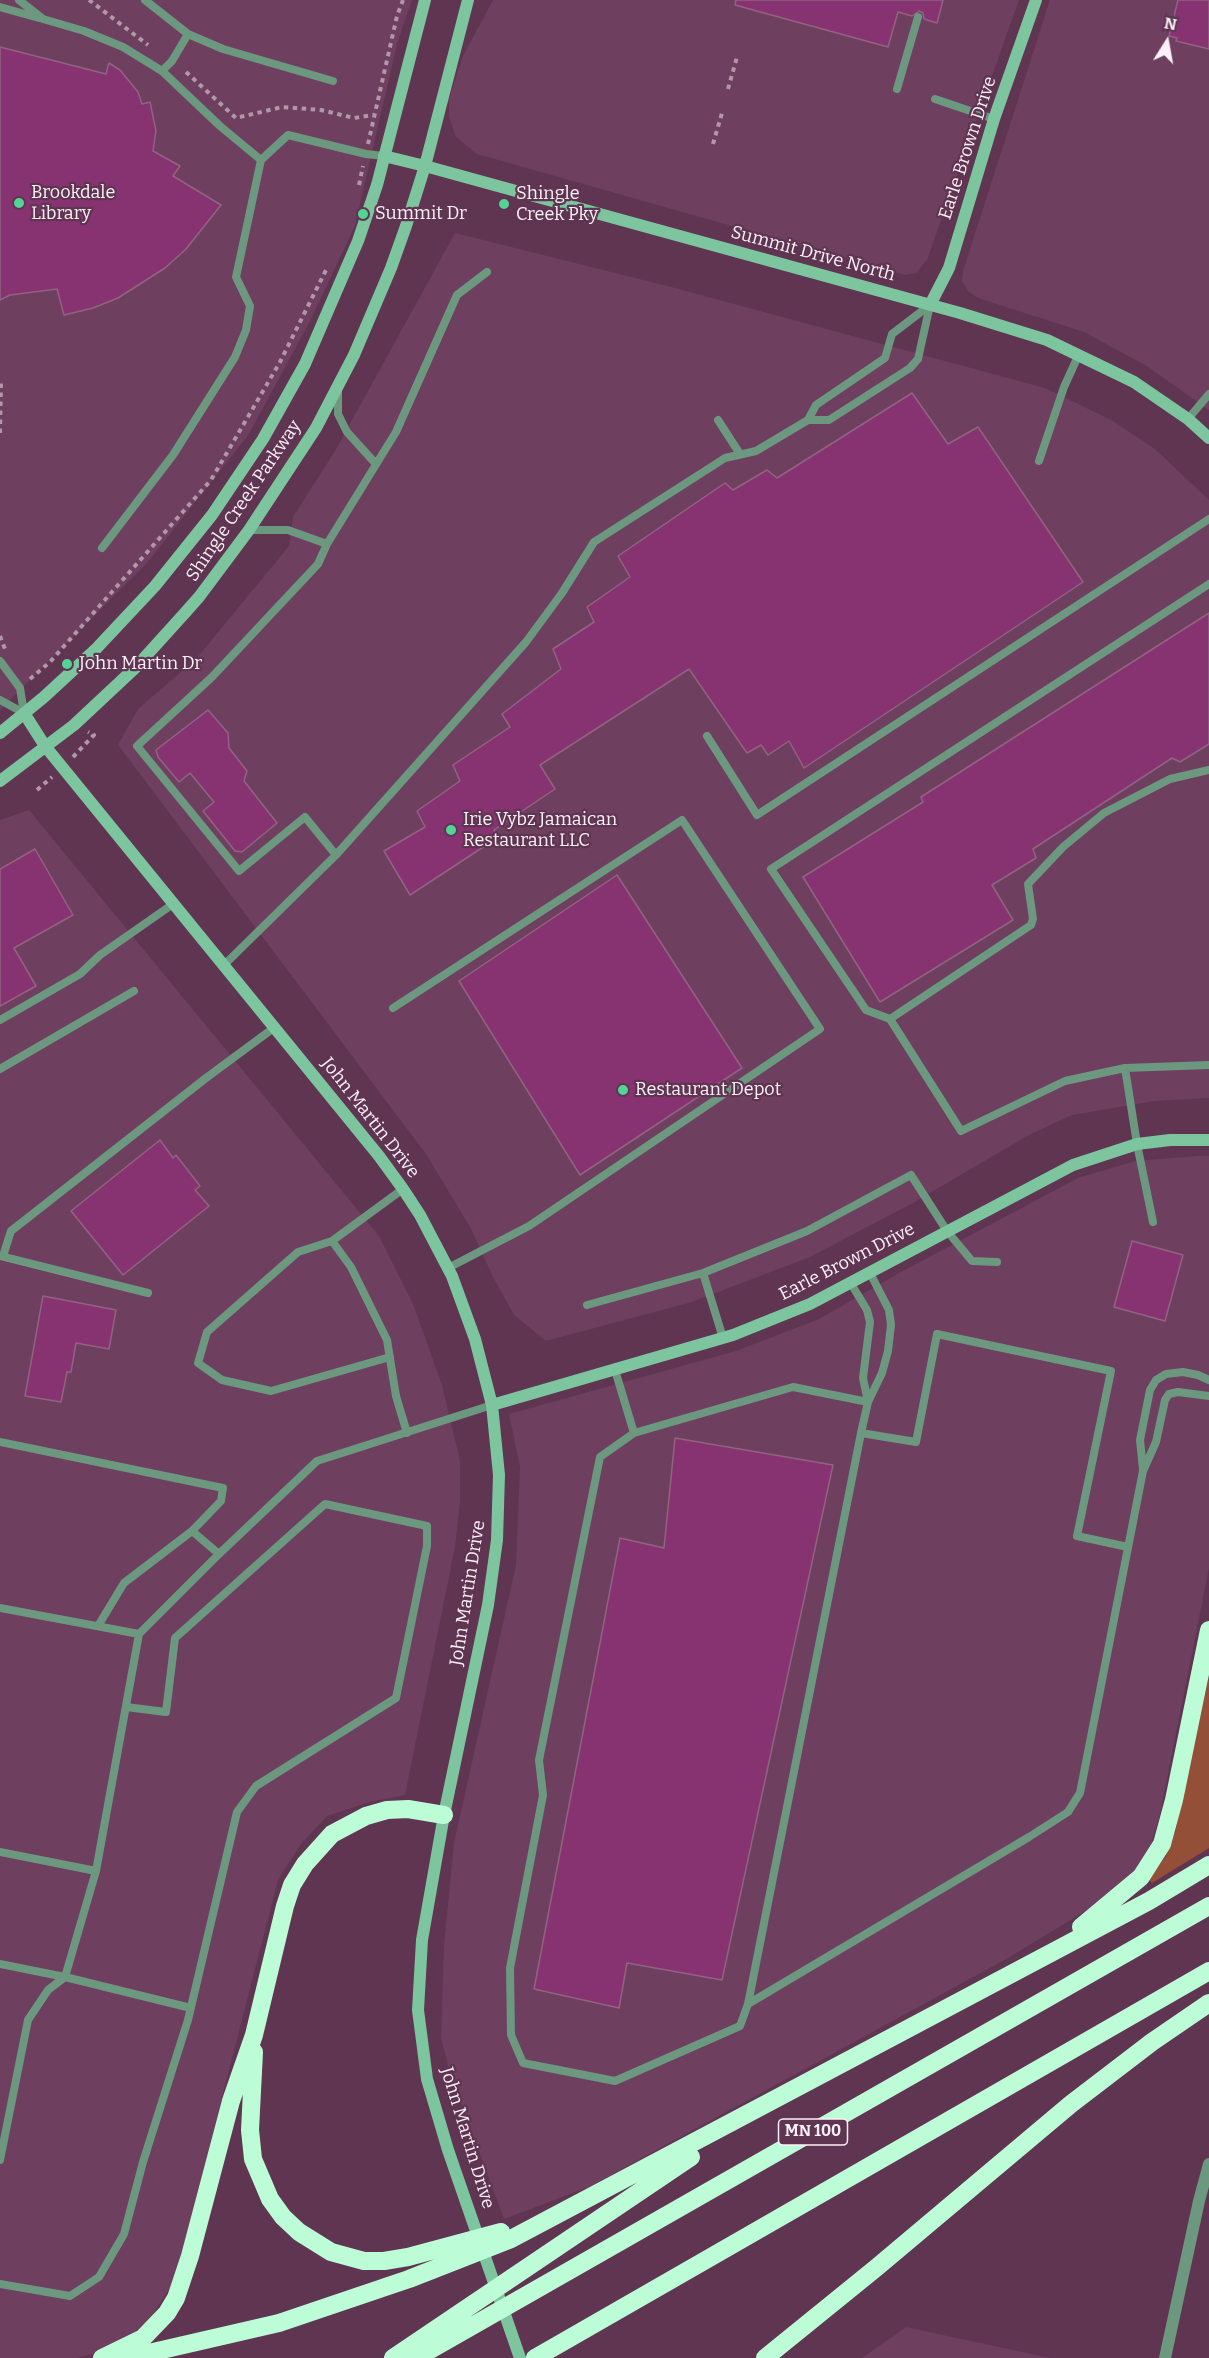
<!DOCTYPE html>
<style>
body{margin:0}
#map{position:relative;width:1209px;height:2358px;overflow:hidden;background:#5f3552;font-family:Bitter,serif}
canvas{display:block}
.north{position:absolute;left:1137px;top:12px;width:60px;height:60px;-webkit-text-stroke:4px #5f3552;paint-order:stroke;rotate:11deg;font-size:16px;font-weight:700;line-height:24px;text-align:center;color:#fcf1f8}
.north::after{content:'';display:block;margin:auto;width:21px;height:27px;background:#fcf1f8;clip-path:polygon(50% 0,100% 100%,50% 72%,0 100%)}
</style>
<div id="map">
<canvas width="1209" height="2358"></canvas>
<div class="north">N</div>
</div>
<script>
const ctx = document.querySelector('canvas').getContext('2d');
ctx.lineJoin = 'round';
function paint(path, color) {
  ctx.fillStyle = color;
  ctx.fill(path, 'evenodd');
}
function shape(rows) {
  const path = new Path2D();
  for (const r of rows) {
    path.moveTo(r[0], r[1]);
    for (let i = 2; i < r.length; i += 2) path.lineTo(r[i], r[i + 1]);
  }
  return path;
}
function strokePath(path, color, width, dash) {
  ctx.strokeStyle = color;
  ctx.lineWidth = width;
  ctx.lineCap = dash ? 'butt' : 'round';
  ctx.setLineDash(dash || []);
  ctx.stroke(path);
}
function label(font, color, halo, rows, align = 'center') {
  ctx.font = font + ' Bitter,serif';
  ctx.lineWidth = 4.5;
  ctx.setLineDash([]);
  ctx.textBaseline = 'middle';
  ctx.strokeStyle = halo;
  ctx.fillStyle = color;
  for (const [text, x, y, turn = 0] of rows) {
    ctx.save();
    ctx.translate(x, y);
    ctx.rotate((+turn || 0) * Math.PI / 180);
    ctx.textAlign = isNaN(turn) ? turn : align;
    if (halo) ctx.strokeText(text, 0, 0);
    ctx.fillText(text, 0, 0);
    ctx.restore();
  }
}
paint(shape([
 [0,0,412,0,397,44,355,226,309,323,249,434,147,563,0,710],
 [493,0,1019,0,927,260,916,273,905,275,477,154,456,137,449,117,449,99,463,56],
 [1050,0,1209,0,1209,410,1145,365,1084,332,978,298,968,291,962,281,963,271],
 [455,233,675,288,1045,388,1111,420,1155,449,1209,500,1209,1098,1155,1101,1072,1115,1029,1135,911,1204,810,1257,692,1302,546,1341,514,1315,493,1277,470,1227,426,1154,118,745,138,709,196,659,289,546,293,517,335,451],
 [29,810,379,1236,413,1304,442,1385,460,1461,460,1502,455,1547,405,1795,370,1802,327,1816,301,1844,278,1880,175,2280,153,2314,122,2346,77,2358,0,2358,0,820],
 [1198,1156,1209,1156,1209,1568,1160,1814,1148,1856,1125,1887,1008,1958,589,2187,504,2219,452,2079,441,2039,444,1945,454,1843,516,1565,520,1467,509,1414,736,1351,819,1319,899,1273,1078,1178,1135,1161],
 [906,2327,1050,2358,862,2358]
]), '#6e3f5f');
paint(shape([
 [1209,1677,1209,1848,1152,1883,1149,1879,1166,1856,1175,1832]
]), '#934f38');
const building = shape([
 [736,0,943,0,937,23,924,19,923,13,919,11,912,16,898,12,888,47,735,5,736,0],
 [1178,0,1209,0,1209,49,1176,41,1177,38,1169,36,1178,0],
 [0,47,106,74,109,63,120,70,138,92,142,104,150,102,156,131,153,151,180,166,173,176,221,205,186,249,165,268,118,298,93,308,64,315,57,289,10,295,0,300,0,47],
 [912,393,948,444,978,427,1083,582,804,768,789,741,768,755,761,745,747,753,689,669,540,765,555,789,494,830,497,838,410,895,384,851,425,827,417,811,460,781,453,765,510,727,502,714,561,669,553,649,594,622,587,607,630,577,618,556,725,483,733,490,767,470,777,478,912,393],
 [1209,613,1209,744,1180,762,1172,758,1033,849,1036,858,992,885,1013,920,880,1002,803,877,923,802,921,797,1209,613],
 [208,710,228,733,229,748,247,771,244,781,277,823,242,852,235,851,203,811,214,802,190,773,179,782,158,757,156,750,208,710],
 [35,849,73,915,14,948,36,986,0,1006,0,869,35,849],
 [617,875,742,1068,580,1175,459,981,617,875],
 [160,1140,173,1158,176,1155,200,1186,195,1190,209,1206,123,1275,71,1211,160,1140],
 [1132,1241,1183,1255,1165,1321,1114,1307,1132,1241],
 [43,1296,116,1310,109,1349,76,1343,71,1372,67,1372,61,1402,25,1396,43,1296],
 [675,1438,833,1465,722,1980,627,1963,619,2008,534,1989,620,1538,664,1548,675,1438]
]);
paint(building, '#883371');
strokePath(building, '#916381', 1.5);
strokePath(shape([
 [89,0,148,45],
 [186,72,236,118,282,107,321,110,354,118,373,115],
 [728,89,737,57],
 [368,144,397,16,403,0],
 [713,144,722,113],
 [359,185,363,166],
 [0,433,1,383],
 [0,636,5,649],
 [30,679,50,662,211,480,280,362,326,270],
 [73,757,94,735,88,732],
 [37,790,52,777]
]), '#b198a9', 4, [4.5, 4.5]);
strokePath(shape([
 [19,0,43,19,84,31,123,47,162,71,220,126,261,160],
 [145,0,188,34,223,49,333,81],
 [0,7,39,18],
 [162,71,172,61,188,34],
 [897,89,918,17],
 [935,99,994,119],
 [338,389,338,414,347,432,376,464],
 [1188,419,1209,394],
 [718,420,740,454],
 [808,420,816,405,885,358,892,334,930,305],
 [1039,461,1064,387,1079,354],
 [249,530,288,530,327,544],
 [102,548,173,455,235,357,246,330,250,306,236,277,261,160,288,135,366,154,384,156],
 [0,661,20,688,24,713],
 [0,700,24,713],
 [707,736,757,815,1209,519],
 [336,855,305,817,239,871,137,746,212,677,318,564,327,544,396,432,457,295,487,272],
 [223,966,336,855,526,642,562,593,594,542,725,458,756,451,808,420,829,420,910,368,918,359,930,305],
 [393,1008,682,820,820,1029,529,1226,448,1268],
 [890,1019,1031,925,1033,919,1028,884,1063,847,1104,813,1170,779,1209,770],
 [0,1020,80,974,100,955,173,904],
 [1125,1068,1209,1065],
 [0,1069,134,991],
 [1153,1222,1137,1144,1125,1068,1065,1081,961,1131,890,1019,866,1010,771,869,1209,584],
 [332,1241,351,1267,387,1340,396,1396,407,1433],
 [0,1256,148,1293],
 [3,1256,11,1231,206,1078,275,1027],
 [869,1271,889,1310,891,1325,888,1351,882,1373,868,1402,861,1433,916,1442,937,1334,1111,1371,1077,1536,1128,1547],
 [703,1273,807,1231,911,1175,947,1231,972,1261,997,1262],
 [850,1282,867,1310,870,1322,863,1378,868,1402],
 [587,1305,703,1273,723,1338],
 [390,1357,271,1391,222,1380,198,1363,207,1332,298,1252,332,1241,403,1189],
 [615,1370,634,1433,600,1457,539,1760,543,1795,510,1968,511,2035,523,2063,615,2081,740,2026,748,2004,1029,1837,1068,1812,1080,1793,1143,1471,1156,1442,1165,1400,1169,1394,1178,1392,1209,1396],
 [634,1433,793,1387,868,1402],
 [0,1442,223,1488,221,1501,192,1531,124,1583,98,1626],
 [1143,1469,1140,1440,1150,1390,1156,1380,1166,1374,1183,1372,1198,1375,1209,1380],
 [192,1531,219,1554],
 [0,1608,139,1634],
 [0,1852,96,1871,139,1634,219,1554,317,1461,492,1405],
 [96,1871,65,1977,191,2008],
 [0,1964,65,1977,48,1990,28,2020,0,2160],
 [748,2004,861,1433],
 [0,2284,70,2296,99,2277,124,2234,143,2162,188,2020,237,1812,256,1786,396,1698,427,1546,427,1526,325,1504,175,1638,166,1712,126,1707]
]), '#6b987f', 8);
strokePath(shape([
 [1165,2358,1199,2201,1209,2164]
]), '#6b987f', 12);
strokePath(shape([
 [384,156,425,166,960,313,1047,340,1134,382,1188,419,1209,438],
 [930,305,949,268,994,119,1036,0],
 [24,713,45,746,379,1156,403,1189,420,1215,452,1276,475,1339,492,1405,499,1475,497,1540,488,1605,444,1815,422,1940,418,2010,427,2079,448,2150,520,2358],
 [0,733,44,697,95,650,155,586,212,515,263,439,305,364,358,241,377,185,425,0],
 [0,781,74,725,136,667,183,615,199,597,249,530,316,428,354,355,391,268,406,226,425,166,468,0],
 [492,1405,733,1335,810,1304,1073,1165,1137,1144,1170,1140,1209,1140]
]), '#7cc59e', 12);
strokePath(shape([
 [1081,1927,1141,1877,1162,1844,1174,1800,1209,1630],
 [254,2052,250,2130,253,2159,270,2199,283,2217,299,2232,331,2252,364,2261,384,2261,408,2257,501,2232],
 [102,2358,143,2338,167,2313,176,2298,190,2256,231,2101,254,2035,285,1906,292,1885,305,1864,332,1834,366,1816,387,1810,408,1809,444,1815],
 [127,2358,279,2323,409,2279,511,2239,1149,1901,1209,1865],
 [393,2358,691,2157],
 [416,2358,1209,1906],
 [535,2358,1209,1971],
 [765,2358,876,2268,1071,2104,1152,2042,1209,2003]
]), '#bcfdd8', 18);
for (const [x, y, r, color] of [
 [19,203,6,"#53d396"],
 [504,204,6,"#53d396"],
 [363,214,6,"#53d396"],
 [67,664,6,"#53d396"],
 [451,830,6,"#53d396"],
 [623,1090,6,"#53d396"]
]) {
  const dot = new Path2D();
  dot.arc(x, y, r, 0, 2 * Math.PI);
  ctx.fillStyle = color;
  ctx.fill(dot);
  strokePath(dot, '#5f3552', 2);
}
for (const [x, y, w] of [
 [813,2132,69]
]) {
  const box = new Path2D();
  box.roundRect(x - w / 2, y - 13, w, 26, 4.5);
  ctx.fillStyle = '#5f3552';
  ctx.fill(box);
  strokePath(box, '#fcf1f8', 1.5);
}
label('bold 16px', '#fcf1f8', null, [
 ["MN 100",813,2132]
]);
label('18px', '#fcf1f8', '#5f3552', [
 ["Earle Brown Drive",968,148,-72],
 ["Summit Drive North",813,254,15],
 ["Shingle Creek Parkway",244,501,-56],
 ["John Martin Drive",370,1118,52],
 ["Earle Brown Drive",847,1262,-27],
 ["John Martin Drive",468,1593,-81],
 ["John Martin Drive",467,2138,73]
]);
label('18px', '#fcf1f8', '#5f3552', [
 ["Brookdale",31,193],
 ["Library",31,214],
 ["Shingle",516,194],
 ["Creek Pky",516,215],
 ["Summit Dr",375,214],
 ["John Martin Dr",79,664],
 ["Irie Vybz Jamaican",463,820],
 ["Restaurant LLC",463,841],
 ["Restaurant Depot",635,1090]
], 'left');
</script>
